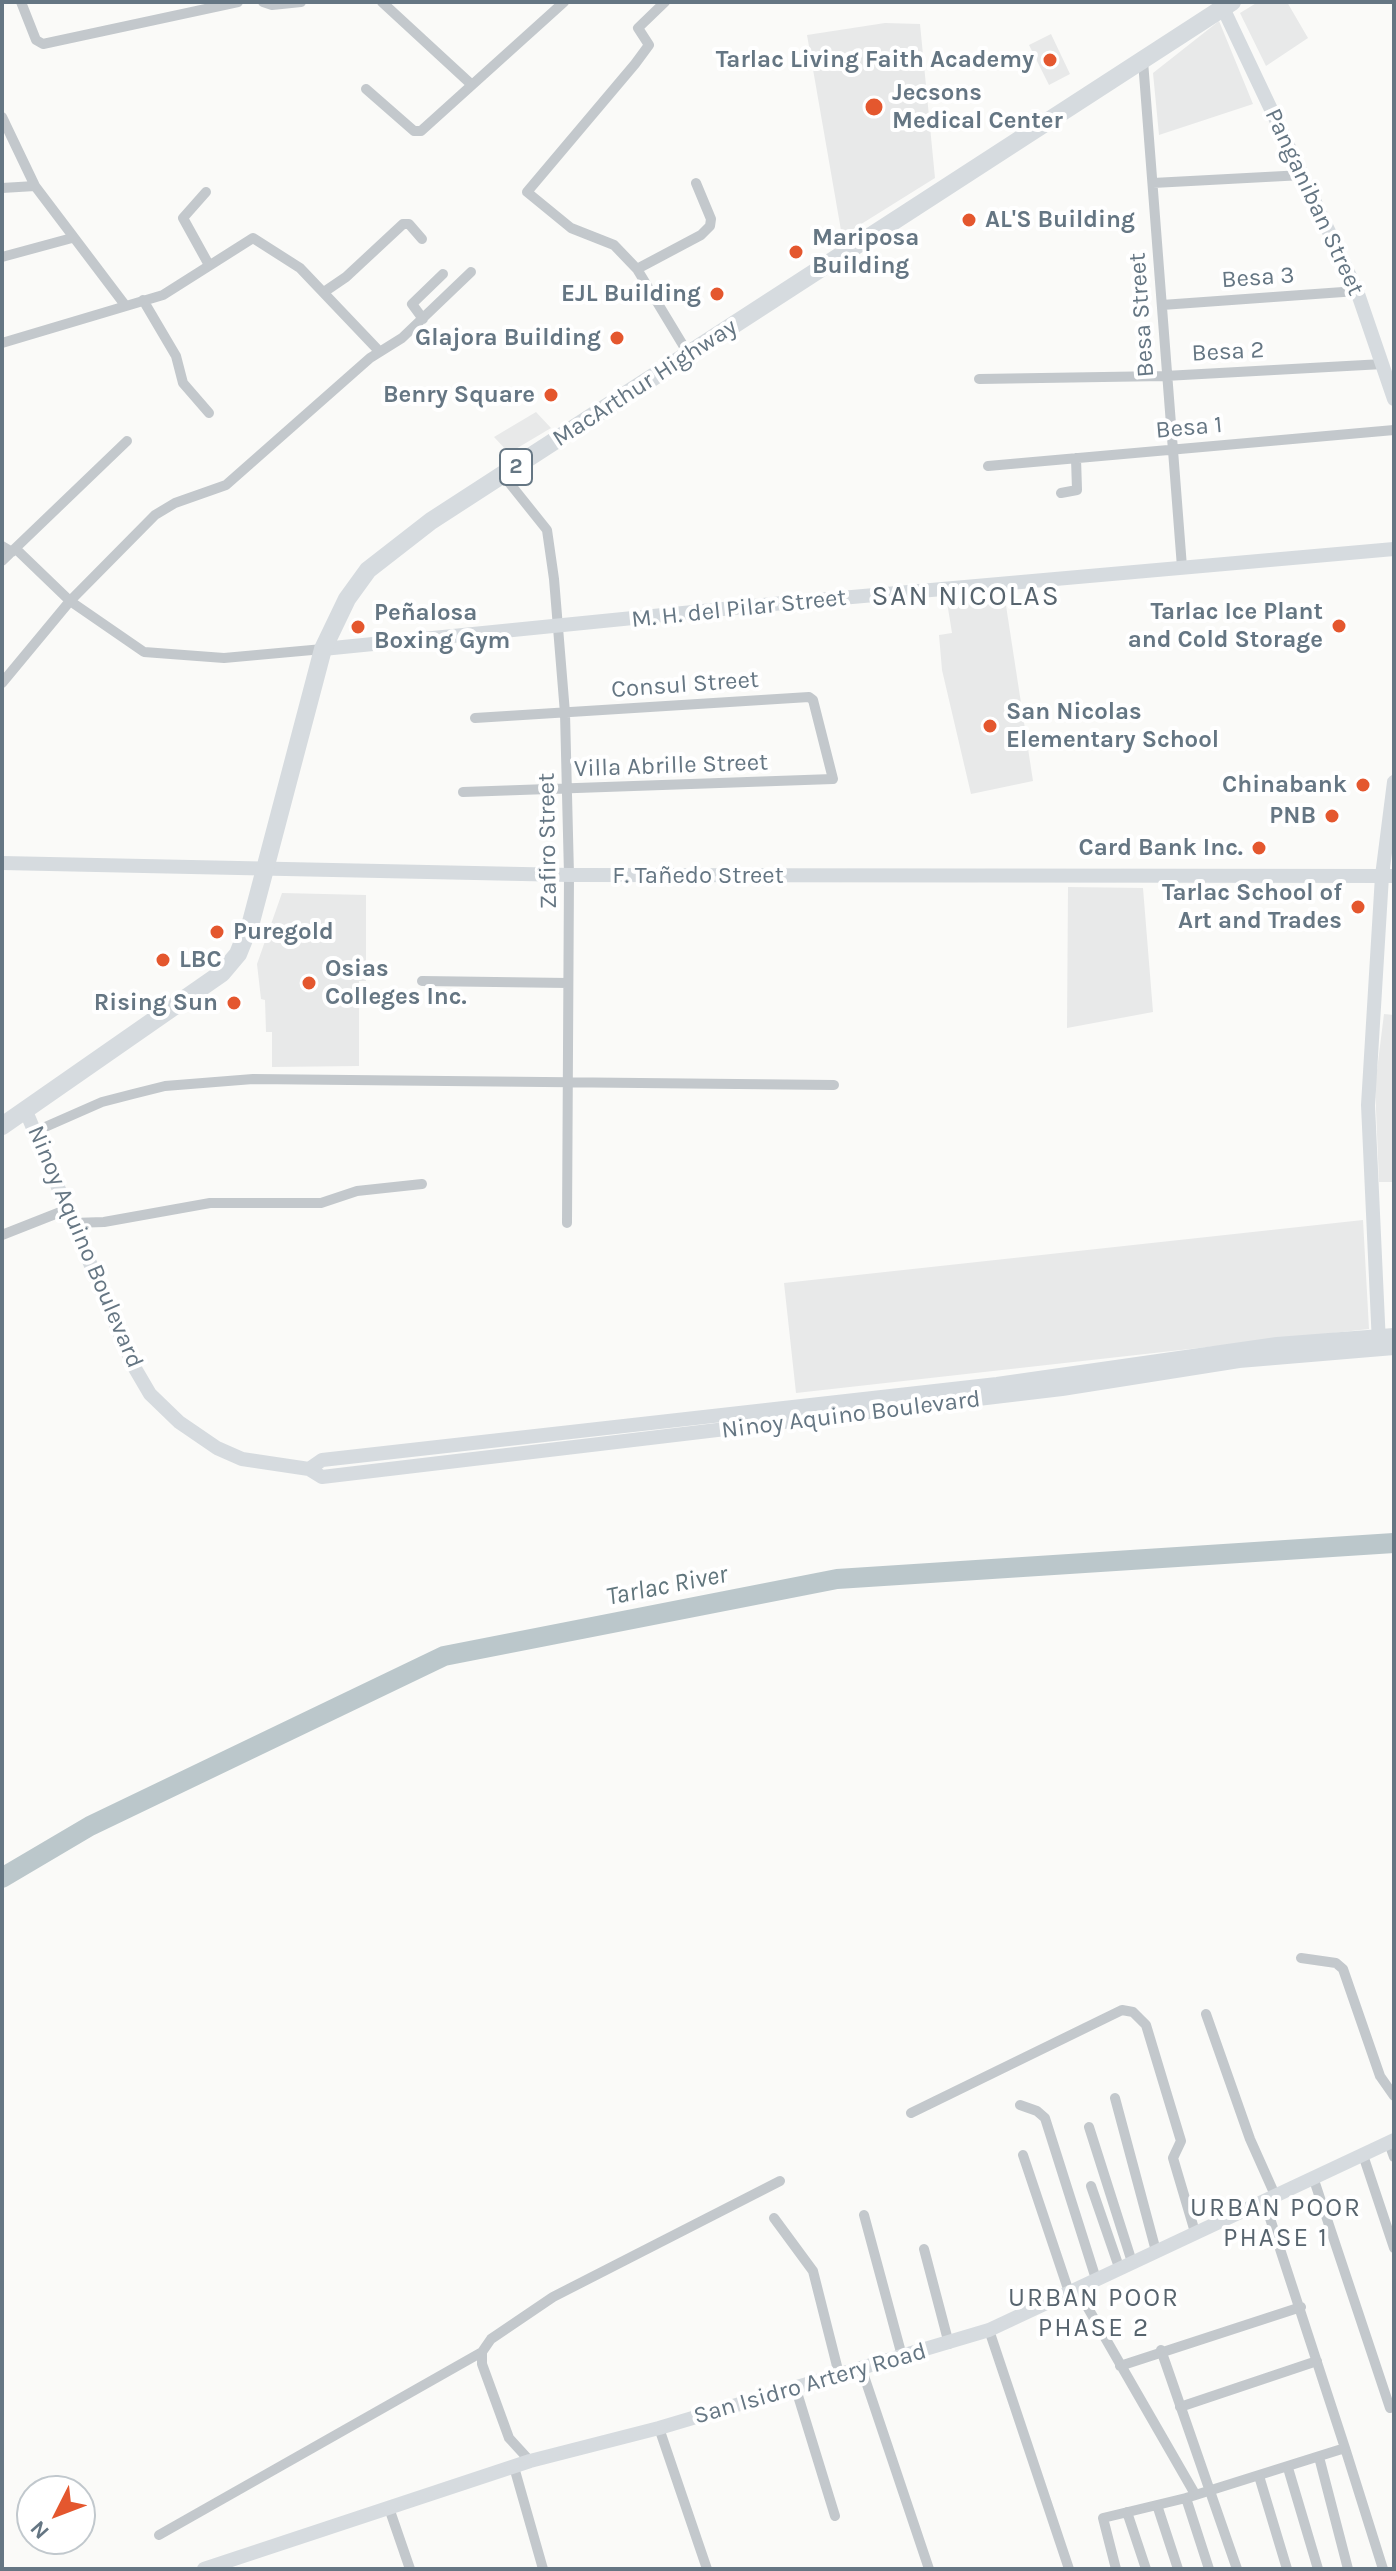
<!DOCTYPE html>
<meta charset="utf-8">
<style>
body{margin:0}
#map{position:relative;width:1396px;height:2571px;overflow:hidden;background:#fafaf8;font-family:Karla,sans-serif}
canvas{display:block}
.frame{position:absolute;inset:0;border:4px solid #657683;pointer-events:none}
.north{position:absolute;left:16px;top:2475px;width:80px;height:80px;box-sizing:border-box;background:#fff;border:2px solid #c1c8cd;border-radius:50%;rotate:228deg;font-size:22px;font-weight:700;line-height:32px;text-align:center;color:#657683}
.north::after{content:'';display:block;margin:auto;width:28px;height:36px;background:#e4572e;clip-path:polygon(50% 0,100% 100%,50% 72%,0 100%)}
</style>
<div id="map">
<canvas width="1396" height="2571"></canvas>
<div class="frame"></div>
<div class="north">N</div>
</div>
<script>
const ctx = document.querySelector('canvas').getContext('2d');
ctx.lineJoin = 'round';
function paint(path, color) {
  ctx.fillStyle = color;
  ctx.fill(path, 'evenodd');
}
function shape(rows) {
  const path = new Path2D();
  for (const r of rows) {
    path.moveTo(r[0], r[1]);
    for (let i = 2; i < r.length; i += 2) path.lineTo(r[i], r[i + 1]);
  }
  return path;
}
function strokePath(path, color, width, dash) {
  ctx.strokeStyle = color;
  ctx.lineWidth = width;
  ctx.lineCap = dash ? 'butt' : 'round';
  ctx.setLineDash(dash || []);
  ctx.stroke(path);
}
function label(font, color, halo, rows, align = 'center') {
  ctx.font = font + ' Karla,sans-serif';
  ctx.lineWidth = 8;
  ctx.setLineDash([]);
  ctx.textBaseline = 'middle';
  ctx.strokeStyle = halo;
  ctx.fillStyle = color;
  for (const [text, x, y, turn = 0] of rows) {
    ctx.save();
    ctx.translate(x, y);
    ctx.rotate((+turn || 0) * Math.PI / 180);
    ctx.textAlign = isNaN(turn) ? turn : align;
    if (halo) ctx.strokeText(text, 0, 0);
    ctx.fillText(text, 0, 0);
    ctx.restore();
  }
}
paint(shape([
 [1258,2,1287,2,1308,38,1266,66,1240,13],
 [1219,21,1253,104,1159,135,1153,73],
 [885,23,920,24,935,178,842,236,807,35],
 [1051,34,1070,74,1049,85,1029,45],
 [536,412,551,428,509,453,494,437],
 [1005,599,1033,781,971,794,942,670,939,635,952,633,947,602],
 [1068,887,1143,888,1153,1012,1067,1028],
 [282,893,366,895,366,981,359,981,359,1066,272,1067,272,1032,266,1032,265,1000,261,999,257,964],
 [1384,1014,1394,1015,1394,1182,1379,1182,1375,1086],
 [1363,1220,1369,1329,796,1393,784,1283]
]), '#e8e9e9');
strokePath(shape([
 [2,1878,90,1826,444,1656,837,1579,1394,1543]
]), '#bbc7cb', 20);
strokePath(shape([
 [21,2,36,40,43,44,238,2],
 [263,2,272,5,301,2],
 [382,2,472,85],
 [665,2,638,28,649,45,635,64,527,192,571,228,614,245,637,269,689,355],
 [1143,61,1182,567],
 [366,89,414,131,421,131,564,2],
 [2,117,35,186,125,305],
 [1153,183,1303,175],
 [2,188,35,186],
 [206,192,183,218,209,265],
 [2,257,72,238],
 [637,269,701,235,710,226,711,219,696,183],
 [324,292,346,277,403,224,409,224,422,239],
 [143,300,176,356,183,383,209,413],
 [1162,305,1357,291],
 [423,319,412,304,443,274],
 [2,343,163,295,253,238,300,268,379,351],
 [979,379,1165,376,1383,364],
 [988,466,1394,430],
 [503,475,547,530,554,579,565,713,569,875,567,1223],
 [1061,493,1077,490,1076,458],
 [2,546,12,552],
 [16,549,70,601,144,652,224,658,323,649],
 [2,561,127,441],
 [2,683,70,601,155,515,175,503,226,485,370,358,402,338,471,272],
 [463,792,833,779,813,700,809,697,475,718],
 [422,981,568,983],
 [36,1131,102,1102,133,1094,165,1086,253,1079,834,1085],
 [73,1223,104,1222,210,1203,321,1203,357,1191,422,1184],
 [2,1235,68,1209],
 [1301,1958,1336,1963,1343,1969,1380,2076,1394,2096],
 [1206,2014,1250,2139,1275,2195],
 [1115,2098,1156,2251],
 [1020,2105,1037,2111,1045,2118,1096,2279],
 [911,2113,1122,2010,1133,2012,1146,2025,1181,2141,1173,2158,1195,2232],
 [1089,2127,1132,2262],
 [1389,2143,1394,2157],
 [1023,2155,1069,2292],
 [1363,2155,1394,2248],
 [1313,2177,1390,2408],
 [1091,2186,1119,2267],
 [864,2215,902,2356],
 [774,2218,813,2271,839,2374],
 [924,2249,949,2344],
 [1077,2289,1195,2494],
 [989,2330,1069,2569],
 [1161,2350,1237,2569],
 [1120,2366,1301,2307],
 [861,2367,929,2569],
 [795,2386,835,2516],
 [1180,2407,1317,2361],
 [659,2428,707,2569],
 [1345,2448,1383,2569],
 [1319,2457,1348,2569],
 [530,2461,509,2438,482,2364,482,2352,491,2339,553,2297,780,2181],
 [514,2467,543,2569],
 [1288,2468,1318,2569],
 [1259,2476,1287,2569],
 [1186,2498,1209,2569],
 [1157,2505,1178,2569],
 [389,2508,410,2569],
 [1127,2512,1146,2569],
 [159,2535,482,2352],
 [1116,2569,1103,2518,1186,2498,1345,2448,1264,2200]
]), '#c3c8cc', 10);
strokePath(shape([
 [1223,8,1357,291,1394,399],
 [323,649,773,604,1394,549],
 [2,863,569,875,1394,876],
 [25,1109,133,1365,150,1394,179,1422,217,1448,242,1459,309,1469,322,1477,1062,1389,1239,1361,1394,1348],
 [1379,1344,1368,1105,1382,876,1394,782],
 [309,1469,322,1460,997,1384,1277,1344,1394,1335],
 [204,2569,530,2461,659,2428,989,2330,1394,2140]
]), '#d6dbdf', 14);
strokePath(shape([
 [2,1126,222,973,238,954,251,922,323,649,347,599,368,570,431,521,1232,2]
]), '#d6dbdf', 18);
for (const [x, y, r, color] of [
 [1050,60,8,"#e4572e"],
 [874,107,10,"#e4572e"],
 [969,220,8,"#e4572e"],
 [796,252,8,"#e4572e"],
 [717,294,8,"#e4572e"],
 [617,338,8,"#e4572e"],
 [551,395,8,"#e4572e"],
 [1339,626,8,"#e4572e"],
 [358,627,8,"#e4572e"],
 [990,726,8,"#e4572e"],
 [1363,785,8,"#e4572e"],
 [1332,816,8,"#e4572e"],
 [1259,848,8,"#e4572e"],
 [1358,907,8,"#e4572e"],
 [217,932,8,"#e4572e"],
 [163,960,8,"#e4572e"],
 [309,983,8,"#e4572e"],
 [234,1003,8,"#e4572e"]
]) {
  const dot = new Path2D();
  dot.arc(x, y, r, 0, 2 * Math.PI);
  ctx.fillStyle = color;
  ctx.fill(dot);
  strokePath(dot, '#fff', 3);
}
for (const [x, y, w] of [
 [516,467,32]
]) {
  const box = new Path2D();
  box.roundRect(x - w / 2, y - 18, w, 36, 6);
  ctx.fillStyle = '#fff';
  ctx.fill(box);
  strokePath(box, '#657683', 2);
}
label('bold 22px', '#657683', null, [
 ["2",516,467]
]);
label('bold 24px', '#657683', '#fff', [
 ["Tarlac Living Faith Academy",1034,60],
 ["Jecsons",892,93,"left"],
 ["Medical Center",892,121,"left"],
 ["AL'S Building",985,220,"left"],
 ["Mariposa",812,238,"left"],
 ["Building",812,266,"left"],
 ["EJL Building",701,294],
 ["Glajora Building",601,338],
 ["Benry Square",535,395],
 ["Tarlac Ice Plant",1323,612],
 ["and Cold Storage",1323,640],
 ["Peñalosa",374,613,"left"],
 ["Boxing Gym",374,641,"left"],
 ["San Nicolas",1006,712,"left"],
 ["Elementary School",1006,740,"left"],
 ["Chinabank",1347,785],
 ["PNB",1316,816],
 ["Card Bank Inc.",1243,848],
 ["Tarlac School of",1342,893],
 ["Art and Trades",1342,921],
 ["Puregold",233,932,"left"],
 ["LBC",179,960,"left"],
 ["Osias",325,969,"left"],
 ["Colleges Inc.",325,997,"left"],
 ["Rising Sun",218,1003]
], 'right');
label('24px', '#657683', '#fff', [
 ["Panganiban Street",1314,202,65],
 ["Besa 3",1258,278,-4],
 ["Besa Street",1142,315,-94],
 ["Besa 2",1228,352,-3],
 ["MacArthur Highway",645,383,-33],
 ["Besa 1",1189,428,-5],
 ["M. H. del Pilar Street",739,609,-6],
 ["Consul Street",685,685,-4],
 ["Villa Abrille Street",671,766,-2],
 ["Zafiro Street",548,841,-91],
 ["F. Tañedo Street",698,876],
 ["Ninoy Aquino Boulevard",85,1247,67],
 ["Ninoy Aquino Boulevard",851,1415,-7],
 ["San Isidro Artery Road",810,2384,-16]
]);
label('italic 26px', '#60757c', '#fff', [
 ["Tarlac River",667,1586,-11]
]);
ctx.letterSpacing = '2px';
label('26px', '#57646e', '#fff', [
 ["URBAN POOR",1276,2209],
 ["PHASE 1",1276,2239],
 ["URBAN POOR",1094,2299],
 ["PHASE 2",1094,2329]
]);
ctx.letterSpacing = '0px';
ctx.letterSpacing = '2px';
label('28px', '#57646e', '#fff', [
 ["SAN NICOLAS",966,597]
]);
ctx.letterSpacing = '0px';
</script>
